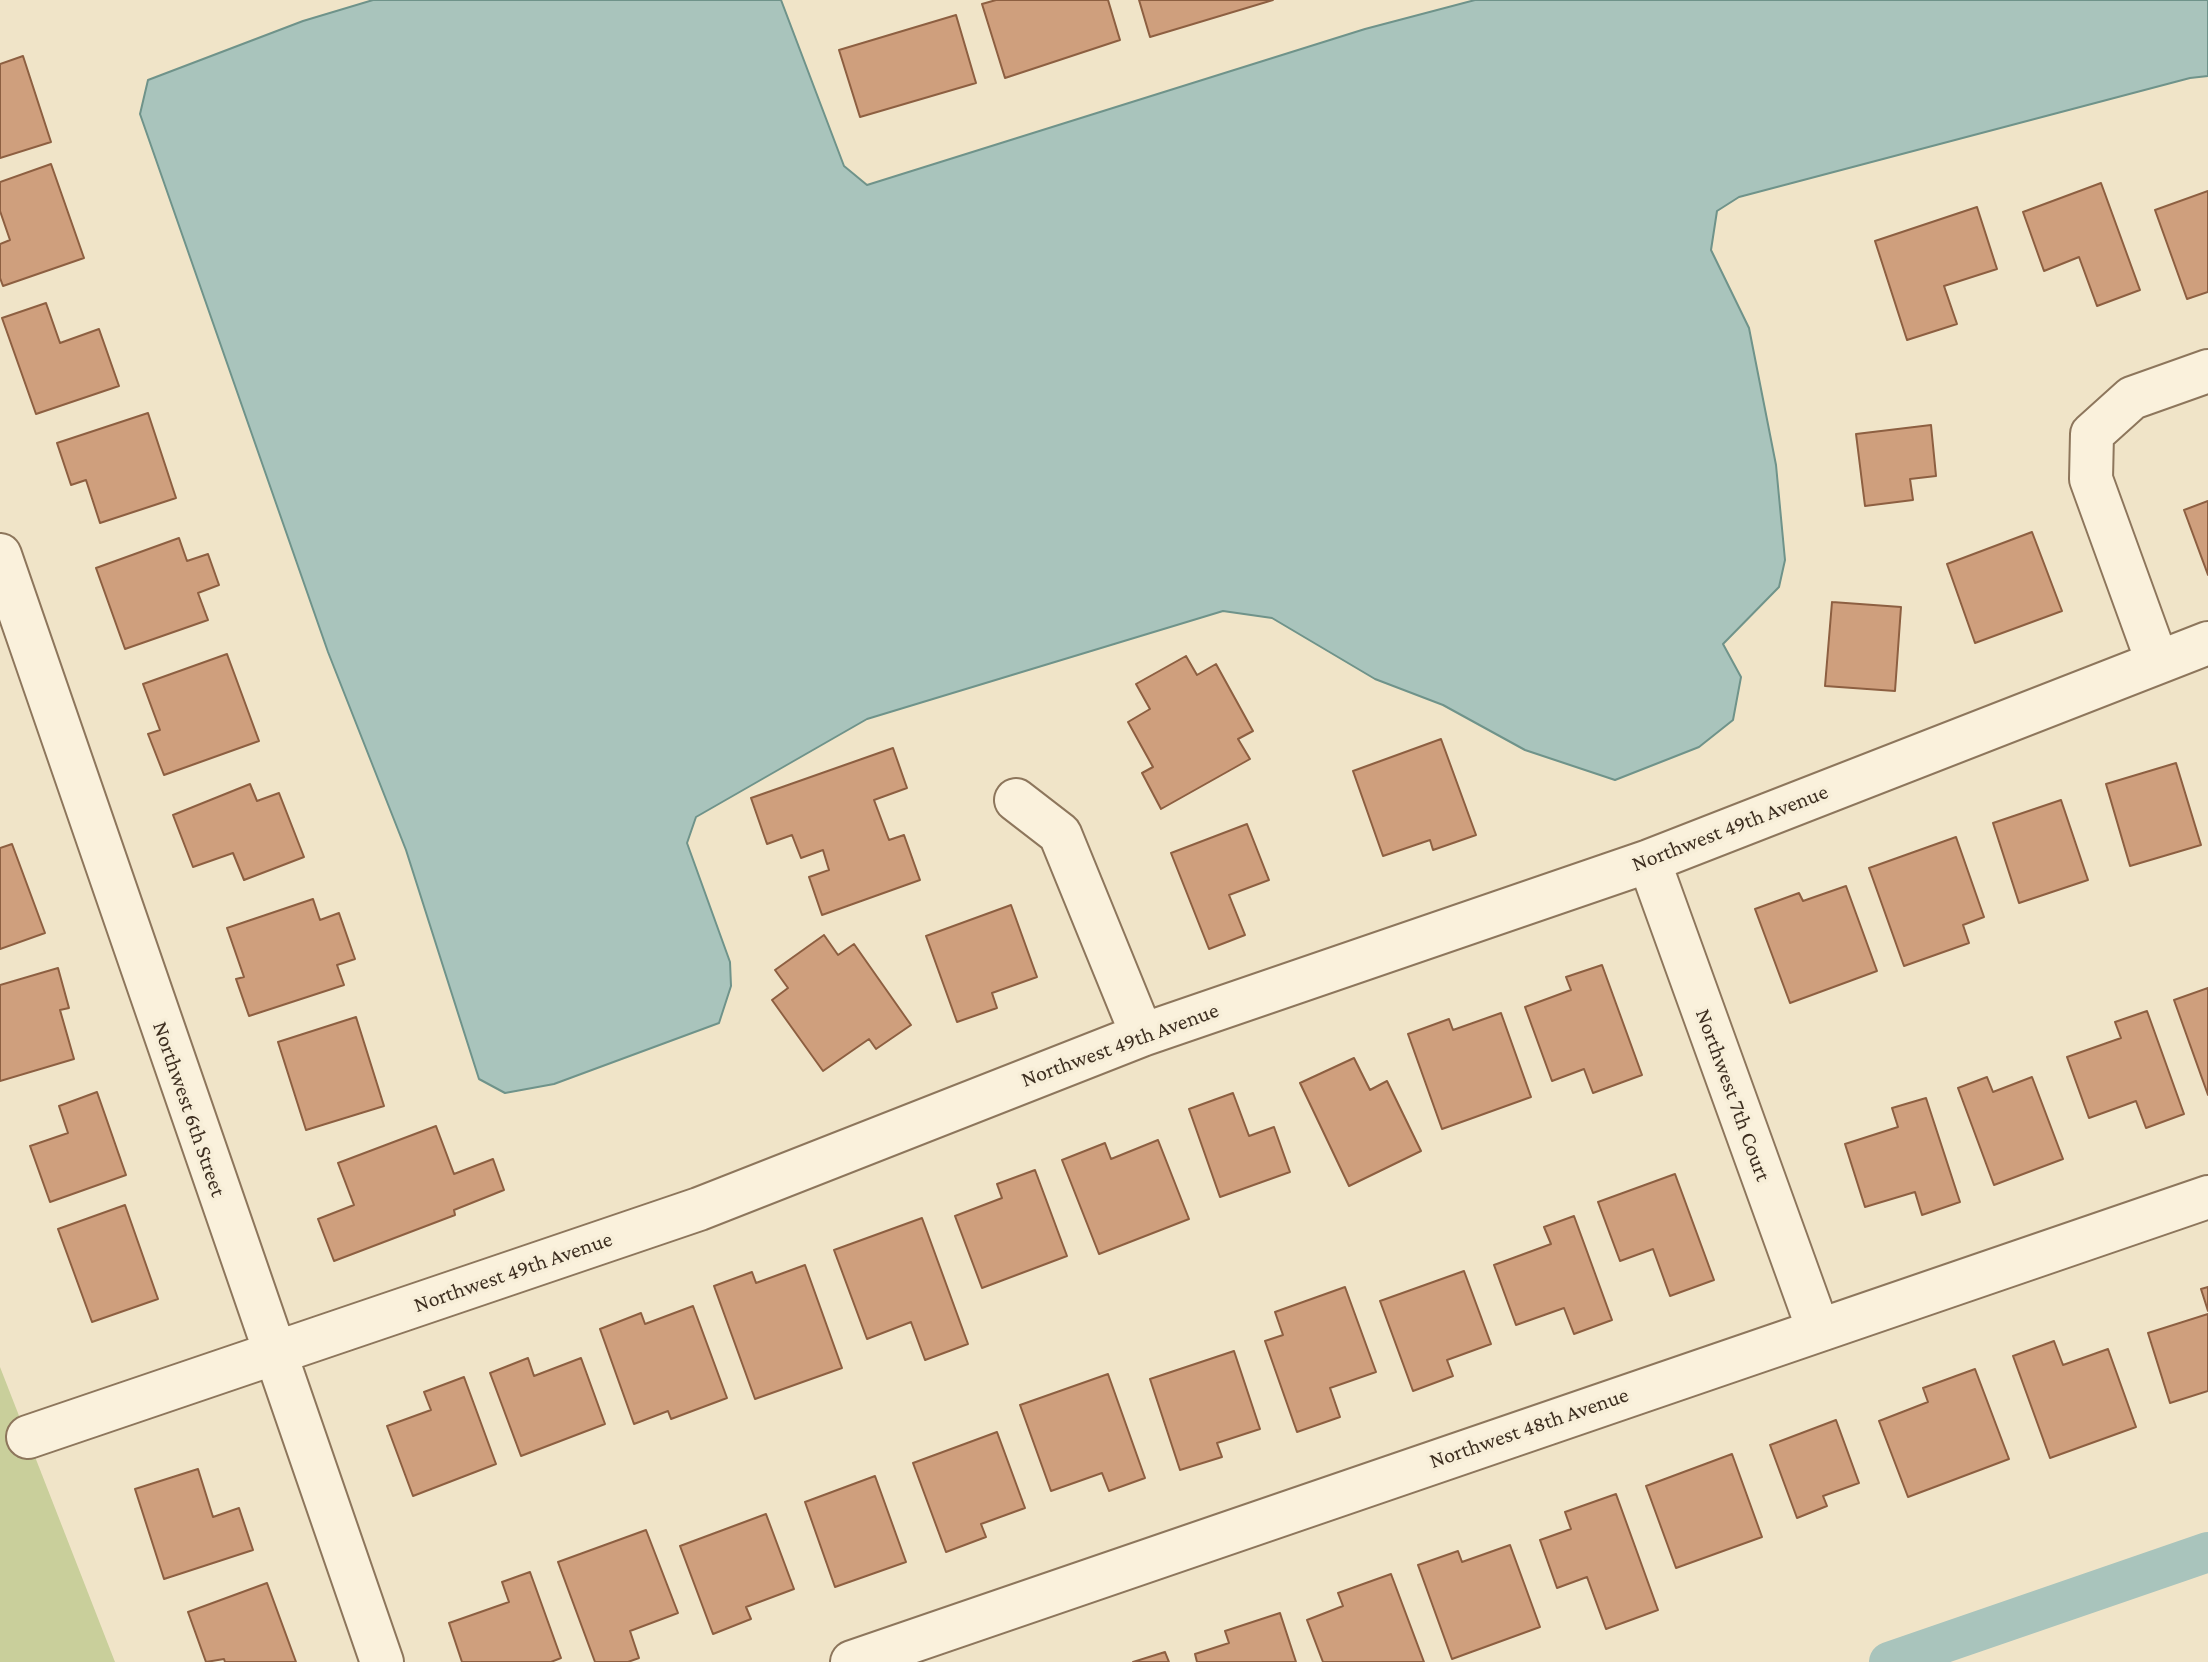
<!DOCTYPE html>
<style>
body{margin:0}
canvas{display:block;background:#f0e4c8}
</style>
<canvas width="2208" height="1662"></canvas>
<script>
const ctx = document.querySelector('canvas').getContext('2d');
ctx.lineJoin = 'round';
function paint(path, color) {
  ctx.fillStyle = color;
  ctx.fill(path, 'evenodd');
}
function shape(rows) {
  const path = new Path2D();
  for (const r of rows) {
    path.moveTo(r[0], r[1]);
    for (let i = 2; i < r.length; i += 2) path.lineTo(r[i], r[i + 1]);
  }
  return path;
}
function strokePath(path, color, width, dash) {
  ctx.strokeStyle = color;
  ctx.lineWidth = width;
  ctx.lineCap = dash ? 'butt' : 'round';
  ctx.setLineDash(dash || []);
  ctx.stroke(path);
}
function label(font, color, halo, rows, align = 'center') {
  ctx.font = font + ' "Crimson Pro",serif';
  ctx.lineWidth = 7;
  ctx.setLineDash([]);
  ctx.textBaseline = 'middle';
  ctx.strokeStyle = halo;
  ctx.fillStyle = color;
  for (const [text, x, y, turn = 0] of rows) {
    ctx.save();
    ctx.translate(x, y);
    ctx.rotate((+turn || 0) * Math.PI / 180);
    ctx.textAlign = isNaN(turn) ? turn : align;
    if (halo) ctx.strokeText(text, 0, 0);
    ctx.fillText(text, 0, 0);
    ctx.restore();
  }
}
paint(shape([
 [0,1367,115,1662,0,1662]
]), '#c9cf9b');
const water = shape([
 [373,0,781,0,844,166,867,185,1365,29,1475,0,2208,0,2208,76,2190,78,1739,197,1717,211,1711,250,1749,328,1776,465,1785,560,1779,587,1723,644,1741,677,1733,720,1699,747,1615,780,1525,750,1443,705,1375,679,1272,618,1223,611,867,719,696,817,687,843,730,962,731,986,719,1023,554,1084,505,1093,479,1079,406,850,328,652,140,114,148,80,303,21,373,0]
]);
paint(water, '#a9c4bc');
strokePath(water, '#6f938a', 2);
strokePath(shape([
 [1889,1662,2208,1552]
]), '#a9c4bc', 40);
const building = shape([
 [996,0,1108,0,1120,40,1005,78,982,4,996,0],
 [1139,0,1273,0,1150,37,1139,0],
 [956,15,976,83,860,117,839,50,956,15],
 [23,56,51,142,0,158,0,64,23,56],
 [51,164,84,258,3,286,0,278,0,244,10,240,0,211,0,182,51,164],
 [2101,183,2140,290,2097,306,2079,257,2044,271,2023,212,2101,183],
 [2208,191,2208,292,2187,299,2155,210,2208,191],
 [1977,207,1997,269,1944,286,1957,324,1907,340,1875,241,1977,207],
 [46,303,60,343,99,329,119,386,36,414,2,318,46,303],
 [148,413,176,498,100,523,86,480,71,485,57,443,148,413],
 [1931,425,1936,476,1910,479,1913,500,1865,506,1856,434,1931,425],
 [2208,501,2208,575,2184,510,2208,501],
 [2032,532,2062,611,1975,643,1947,564,2032,532],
 [179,538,187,561,208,554,219,585,198,593,208,620,125,649,96,568,179,538],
 [1832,602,1901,607,1895,691,1825,686,1832,602],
 [227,654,259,741,164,775,148,734,160,730,143,684,227,654],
 [1186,656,1197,675,1216,664,1253,731,1238,739,1250,759,1161,809,1142,773,1153,767,1128,722,1150,709,1136,684,1186,656],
 [1441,739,1476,835,1433,850,1430,840,1383,856,1353,771,1441,739],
 [893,748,907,788,874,800,889,840,904,835,920,880,822,915,809,877,829,870,823,850,801,858,792,835,767,844,751,798,893,748],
 [2176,763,2201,845,2130,866,2106,784,2176,763],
 [250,784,257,801,279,793,304,857,244,880,233,853,193,867,173,815,250,784],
 [2061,800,2088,880,2019,903,1993,823,2061,800],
 [1247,824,1269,880,1229,895,1245,935,1209,949,1171,853,1247,824],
 [1956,837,1984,917,1963,925,1969,943,1904,966,1869,868,1956,837],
 [12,844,45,933,0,949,0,848,12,844],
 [1846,886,1877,971,1790,1003,1755,909,1799,893,1803,901,1846,886],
 [313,899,320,920,339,913,355,959,337,965,344,985,249,1016,236,979,244,977,227,928,313,899],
 [1011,905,1037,977,992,993,997,1008,957,1022,926,936,1011,905],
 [824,935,838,955,854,944,911,1025,876,1049,869,1039,823,1071,772,1000,788,988,775,970,824,935],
 [1602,965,1642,1075,1593,1093,1584,1069,1552,1081,1525,1007,1571,990,1566,977,1602,965],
 [58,968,69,1008,60,1010,74,1059,0,1081,0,985,58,968],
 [2208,988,2208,1095,2174,1000,2208,988],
 [2147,1011,2184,1114,2146,1128,2136,1101,2089,1118,2067,1057,2121,1038,2115,1022,2147,1011],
 [1501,1013,1531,1097,1442,1129,1408,1034,1449,1019,1453,1030,1501,1013],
 [356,1017,384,1106,306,1130,278,1042,356,1017],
 [1354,1058,1370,1090,1387,1081,1421,1151,1349,1186,1300,1083,1354,1058],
 [1987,1077,1993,1092,2032,1077,2063,1159,1994,1185,1958,1088,1987,1077],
 [97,1092,126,1175,50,1202,30,1146,68,1133,59,1106,97,1092],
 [1233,1093,1249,1136,1274,1127,1290,1172,1220,1197,1189,1109,1233,1093],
 [1926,1098,1960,1202,1922,1215,1915,1192,1865,1207,1845,1144,1898,1127,1892,1108,1926,1098],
 [436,1126,454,1174,493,1159,504,1190,454,1210,455,1215,334,1261,318,1219,354,1205,338,1163,436,1126],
 [1158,1140,1189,1219,1099,1254,1062,1160,1105,1143,1111,1159,1158,1140],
 [1035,1170,1067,1256,982,1288,955,1216,1002,1198,997,1184,1035,1170],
 [1675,1174,1714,1280,1670,1296,1653,1249,1620,1261,1598,1202,1675,1174],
 [125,1205,158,1299,92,1322,58,1229,125,1205],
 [1574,1216,1612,1320,1574,1334,1564,1308,1516,1325,1494,1265,1551,1244,1544,1227,1574,1216],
 [922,1218,968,1344,925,1360,911,1322,867,1339,834,1250,922,1218],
 [805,1265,842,1368,755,1399,714,1286,752,1272,756,1283,805,1265],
 [1464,1271,1491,1344,1447,1360,1453,1376,1413,1391,1380,1301,1464,1271],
 [1345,1287,1376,1372,1330,1388,1340,1417,1297,1432,1265,1341,1283,1335,1275,1312,1345,1287],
 [2208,1287,2208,1311,2201,1289,2208,1287],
 [693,1306,727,1398,671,1419,668,1411,634,1424,600,1329,641,1313,645,1324,693,1306],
 [2208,1314,2208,1391,2170,1403,2148,1333,2208,1314],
 [2054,1341,2063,1365,2108,1349,2136,1427,2050,1458,2013,1356,2054,1341],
 [1234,1351,1260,1429,1217,1443,1222,1457,1180,1470,1150,1379,1234,1351],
 [528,1358,534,1376,581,1358,605,1424,521,1456,490,1373,528,1358],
 [1975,1369,2009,1459,1908,1497,1879,1421,1928,1402,1923,1388,1975,1369],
 [1108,1374,1145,1478,1109,1491,1102,1473,1051,1491,1020,1405,1108,1374],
 [464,1377,496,1464,413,1496,387,1426,431,1410,424,1392,464,1377],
 [1836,1420,1859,1483,1823,1496,1827,1506,1797,1518,1770,1445,1836,1420],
 [997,1432,1025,1508,981,1524,986,1537,946,1552,913,1463,997,1432],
 [1732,1454,1762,1537,1676,1568,1646,1486,1732,1454],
 [198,1469,213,1517,239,1508,253,1550,164,1579,135,1489,198,1469],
 [875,1476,906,1562,835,1587,805,1502,875,1476],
 [1616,1494,1658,1610,1606,1629,1587,1577,1557,1588,1540,1540,1571,1529,1565,1512,1616,1494],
 [766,1514,794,1589,746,1607,751,1619,713,1634,680,1546,766,1514],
 [646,1530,678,1613,630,1631,639,1658,628,1662,595,1662,558,1562,646,1530],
 [1510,1545,1540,1627,1452,1659,1418,1565,1458,1551,1462,1562,1510,1545],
 [530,1572,561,1658,551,1662,462,1662,449,1623,509,1602,502,1582,530,1572],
 [1391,1574,1424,1662,1323,1662,1307,1620,1343,1606,1338,1593,1391,1574],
 [267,1583,296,1662,225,1662,224,1659,206,1662,188,1612,267,1583],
 [1280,1613,1296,1662,1197,1662,1195,1654,1229,1643,1225,1631,1280,1613],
 [1165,1652,1169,1662,1133,1662,1165,1652]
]);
paint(building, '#cf9f7d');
strokePath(building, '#8d5f41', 2);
const minor = shape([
 [0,555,382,1662],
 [2157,661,2091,479,2092,434,2132,398,2208,371],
 [1016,800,1060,834,1142,1035],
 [1649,861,1818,1329],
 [28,1437,699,1209,1142,1035,1649,861,2208,643],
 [852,1662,2208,1197]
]);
strokePath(minor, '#8d765c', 46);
strokePath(minor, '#faf1dc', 42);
label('22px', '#3d2e20', '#f7eed8', [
 ["Northwest 49th Avenue",1730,828,-21],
 ["Northwest 49th Avenue",1120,1045,-20],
 ["Northwest 7th Court",1733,1095,70],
 ["Northwest 6th Street",189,1109,71],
 ["Northwest 49th Avenue",513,1272,-19],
 ["Northwest 48th Avenue",1529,1428,-19]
]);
</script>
